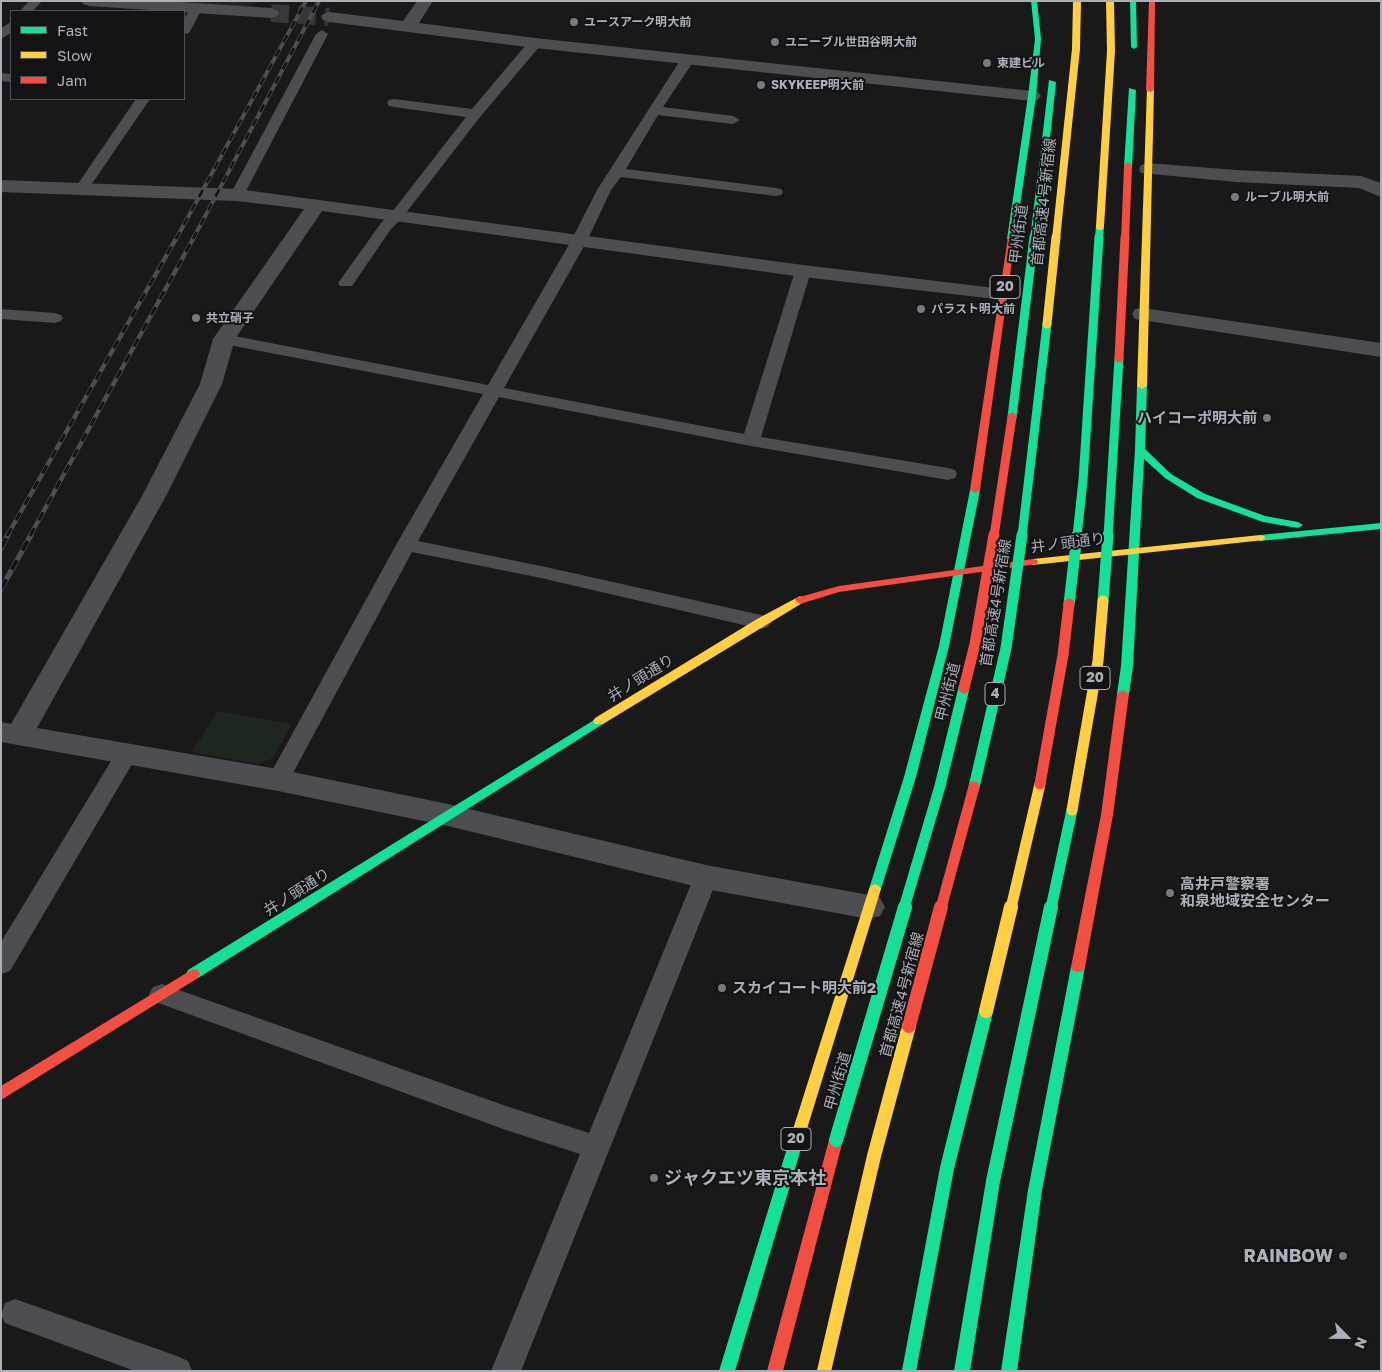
<!DOCTYPE html>
<meta charset="utf-8">
<style>
body{margin:0}
#map{position:relative;width:1382px;height:1372px;overflow:hidden;background:#191919;font-family:"Golos Text",sans-serif}
canvas{display:block}
.frame{position:absolute;inset:0;border:2px solid #aaafba;pointer-events:none}
.legend{position:absolute;left:10px;top:10px;width:175px;height:90px;box-sizing:border-box;background:#131315;border:1px solid #4f5157;margin:0;padding:6px 9px;list-style:none;font-size:15px;color:#aaafba}
.legend li{display:flex;align-items:center;gap:10px;height:25px}
.legend b{width:25px;border:1px solid #4f5157}
.north{position:absolute;left:1322px;top:1312px;width:50px;height:50px;-webkit-text-stroke:4px #131315;paint-order:stroke;rotate:113deg;font-size:14px;font-weight:700;line-height:20px;text-align:center;color:#aaafba}
.north::after{content:'';display:block;margin:auto;width:18px;height:22px;background:#aaafba;clip-path:polygon(50% 0,100% 100%,50% 72%,0 100%)}
</style>
<div id="map">
<canvas width="1382" height="1372"></canvas>
<div class="frame"></div>
<ul class="legend">
<li><b style="height:6px;background:#16e098"></b>Fast</li>
<li><b style="height:6px;background:#ffcf43"></b>Slow</li>
<li><b style="height:6px;background:#f24e42"></b>Jam</li>
</ul>
<div class="north">N</div>
</div>
<script>
const ctx = document.querySelector('canvas').getContext('2d');
ctx.lineJoin = 'round';
function paint(path, color) {
  ctx.fillStyle = color;
  ctx.fill(path, 'evenodd');
}
function shape(rows) {
  const path = new Path2D();
  for (const r of rows) {
    path.moveTo(r[0], r[1]);
    for (let i = 2; i < r.length; i += 2) path.lineTo(r[i], r[i + 1]);
  }
  return path;
}
function strokePath(path, color, width, dash) {
  ctx.strokeStyle = color;
  ctx.lineWidth = width;
  ctx.lineCap = dash ? 'butt' : 'round';
  ctx.setLineDash(dash || []);
  ctx.stroke(path);
}
function label(font, color, halo, rows, align = 'center') {
  ctx.font = font + ' "Golos Text","Noto Sans JP",sans-serif';
  ctx.lineWidth = 4;
  ctx.setLineDash([]);
  ctx.textBaseline = 'middle';
  ctx.strokeStyle = halo;
  ctx.fillStyle = color;
  for (const [text, x, y, turn = 0] of rows) {
    ctx.save();
    ctx.translate(x, y);
    ctx.rotate((+turn || 0) * Math.PI / 180);
    ctx.textAlign = isNaN(turn) ? turn : align;
    if (halo) ctx.strokeText(text, 0, 0);
    ctx.fillText(text, 0, 0);
    ctx.restore();
  }
}
paint(shape([
 [169,1,260,1,247,7]
]), '#232325');
paint(shape([
 [218,711,292,724,273,758,258,764,192,752]
]), '#1e2620');
strokePath(shape([
 [271,13,329,17]
]), '#363739', 18, [18, 9]);
paint(shape([
 [29,1,42,1,33,11,20,11,29,1],
 [196,5,202,9,189,33,184,34,184,19,192,6,196,5],
 [11,22,11,33,1,39,1,28,11,22],
 [322,30,328,34,244,195,242,198,232,198,230,195,316,34,322,30],
 [535,39,540,40,541,43,540,46,480,117,402,218,391,229,352,286,340,286,338,283,381,223,392,212,466,117,394,107,389,106,387,103,389,100,394,99,472,109,530,40,535,39],
 [688,55,695,59,663,107,733,116,740,120,733,124,658,115,626,169,776,188,781,189,783,192,781,195,776,196,621,177,611,190,587,241,504,388,744,434,795,271,797,268,803,266,809,268,811,271,761,437,948,468,955,470,957,474,955,478,948,480,751,446,499,397,418,541,541,566,761,615,768,617,771,622,768,627,761,629,541,578,412,552,286,786,278,788,270,786,267,780,396,545,483,394,224,344,218,343,216,339,218,335,224,334,488,385,571,241,597,190,681,59,688,55],
 [1,73,11,74,11,82,1,81,1,73],
 [136,99,150,99,87,191,77,191,75,188,136,99],
 [1,309,55,313,61,315,63,318,61,321,55,323,1,319,1,309],
 [127,746,135,748,138,754,10,971,1,974,1,942,119,748,127,746],
 [706,868,714,870,718,877,521,1371,491,1371,580,1154,506,1130,153,1001,149,994,153,987,162,984,506,1106,589,1133,694,877,698,870,706,868],
 [15,1299,177,1356,188,1361,192,1371,135,1371,5,1323,1,1315,5,1303,15,1299]
]), '#4d4e52');
paint(shape([
 [81,1,166,1,271,8,277,10,279,13,277,16,271,18,89,6,83,4,81,1],
 [417,1,433,1,419,23,535,38,1032,91,1038,92,1041,96,1038,100,1032,101,535,48,329,22,323,20,321,17,323,14,329,12,403,21,417,1],
 [1148,163,1236,170,1361,176,1381,183,1381,197,1359,188,1236,182,1141,173,1139,169,1141,165,1148,163],
 [1,180,237,189,803,265,1011,290,1014,294,1011,298,1004,300,803,277,322,211,235,339,222,384,166,496,37,728,278,769,448,804,706,865,869,895,880,898,885,907,880,916,869,919,706,889,448,826,278,791,1,742,1,722,11,724,142,496,200,384,213,339,304,209,237,201,1,192,1,180],
 [1143,308,1381,343,1381,357,1135,319,1132,314,1135,309,1143,308]
]), '#4d4e52');
paint(shape([
 [1031,1,1037,1,1041,39,1036,96,1015,239,1011,241,1007,239,1028,96,1035,39,1031,1],
 [1130,1,1136,1,1137,47,1134,49,1131,47,1130,1],
 [1049,80,1056,82,1048,157,1044,159,1040,157,1049,80],
 [1129,88,1136,90,1132,167,1128,169,1124,167,1129,88],
 [1142,383,1147,386,1145,449,1171,474,1205,494,1265,516,1298,522,1303,525,1298,528,1263,522,1197,498,1165,478,1144,459,1133,666,1129,694,1123,698,1117,694,1121,666,1135,450,1137,386,1142,383],
 [975,487,980,490,949,646,916,777,881,889,879,892,875,894,871,892,869,889,904,777,939,646,970,490,975,487],
 [1381,523,1381,529,1260,541,1255,538,1260,535,1381,523],
 [599,717,605,721,603,724,198,978,193,979,188,978,186,974,188,970,599,717],
 [1078,962,1083,963,1085,967,1042,1190,1017,1371,1001,1371,1028,1190,1071,967,1073,963,1078,962],
 [795,1139,800,1140,802,1145,735,1371,719,1371,788,1145,790,1140,795,1139],
 [993,1174,998,1176,1000,1181,970,1371,954,1371,986,1181,988,1176,993,1174]
]), '#16e098');
paint(shape([
 [1147,88,1154,90,1147,386,1142,389,1137,386,1147,88],
 [1260,535,1264,536,1265,538,1264,540,1033,565,1028,562,1033,559,1260,535],
 [800,596,804,598,805,600,804,602,603,724,595,724,593,721,595,718,757,619,800,596],
 [875,884,879,886,881,889,802,1145,800,1150,795,1151,790,1150,788,1145,869,889,871,886,875,884]
]), '#ffcf43');
paint(shape([
 [1149,1,1155,1,1154,90,1150,92,1146,90,1149,1],
 [1008,237,1015,239,980,490,975,493,970,490,1008,237],
 [1033,559,1037,560,1038,562,1037,564,839,592,800,604,795,600,796,598,839,586,1033,559],
 [1123,690,1129,694,1113,815,1085,967,1083,971,1078,972,1073,971,1071,967,1101,815,1117,694,1123,690],
 [193,969,198,970,200,974,198,978,1,1100,1,1086,193,969],
 [836,1134,841,1135,843,1140,783,1371,767,1371,829,1140,831,1135,836,1134]
]), '#f24e42');
const railFar2 = shape([
 [176,239,306,1],
 [193,239,319,1]
]);
const railFar1 = shape([
 [7,536,177,237],
 [30,536,194,237]
]);
const rail = shape([
 [1,548,8,535],
 [1,589,31,535]
]);
strokePath(railFar2, '#4d4e51', 4);
strokePath(railFar1, '#4d4e51', 4.5);
strokePath(rail, '#4d4e51', 5.5);
strokePath(railFar2, '#131315', 2.5, [8]);
strokePath(railFar1, '#131315', 3, [9]);
strokePath(rail, '#131315', 4, [11]);
strokePath(shape([
 [1034,239,1044,157],
 [1099,239,1100,226]
]), '#16e098', 8);
strokePath(shape([
 [1012,417,1034,237],
 [1022,536,1047,324],
 [1077,536,1083,480,1099,237],
 [1108,536,1119,358]
]), '#16e098', 9);
strokePath(shape([
 [1103,601,1108,535],
 [1069,604,1077,535],
 [974,787,1006,648,1022,535],
 [904,908,940,786,964,688],
 [1051,908,1072,810]
]), '#16e098', 11);
strokePath(shape([
 [836,1140,905,907],
 [993,1181,1051,907],
 [909,1371,947,1168,986,1011]
]), '#16e098', 14);
strokePath(shape([
 [1100,226,1111,51,1110,1],
 [1056,239,1076,49,1077,1]
]), '#ffcf43', 8);
strokePath(shape([
 [1047,324,1056,237]
]), '#ffcf43', 9);
strokePath(shape([
 [1072,810,1098,661,1103,601],
 [1011,908,1040,784]
]), '#ffcf43', 11);
strokePath(shape([
 [986,1011,1011,907],
 [824,1371,874,1156,909,1026]
]), '#ffcf43', 14);
strokePath(shape([
 [1125,239,1128,167]
]), '#f24e42', 8);
strokePath(shape([
 [1119,358,1125,237],
 [994,536,1012,417]
]), '#f24e42', 9);
strokePath(shape([
 [964,688,975,644,994,535],
 [1040,784,1063,655,1069,604],
 [941,908,974,787]
]), '#f24e42', 11);
strokePath(shape([
 [909,1026,941,907]
]), '#f24e42', 14);
for (const [x, y, r, color] of [
 [574,22,5,"#777a82"],
 [775,42,5,"#777a82"],
 [987,63,5,"#777a82"],
 [761,85,5,"#777a82"],
 [1235,197,5,"#777a82"],
 [921,309,5,"#777a82"],
 [196,318,5,"#777a82"],
 [1267,418,5,"#777a82"],
 [1170,893,5,"#777a82"],
 [722,988,5,"#777a82"],
 [654,1178,5,"#777a82"],
 [1343,1256,5,"#777a82"]
]) {
  const dot = new Path2D();
  dot.arc(x, y, r, 0, 2 * Math.PI);
  ctx.fillStyle = color;
  ctx.fill(dot);
  strokePath(dot, '#131315', 2);
}
label('bold 12px', '#aaafba', '#131315', [
 ["ユースアーク明大前",584,22],
 ["ユニーブル世田谷明大前",785,42],
 ["東建ビル",997,63],
 ["SKYKEEP明大前",771,85],
 ["ルーブル明大前",1245,197],
 ["パラスト明大前",931,309],
 ["共立硝子",206,318]
], 'left');
for (const [x, y, w] of [
 [1005,287,30],
 [1095,678,30],
 [995,694,20],
 [796,1139,30]
]) {
  const box = new Path2D();
  box.roundRect(x - w / 2, y - 11.5, w, 23, 4);
  ctx.fillStyle = '#131315';
  ctx.fill(box);
  strokePath(box, '#aaafba', 1);
}
label('bold 14px', '#aaafba', null, [
 ["20",1005,287],
 ["20",1095,678],
 ["4",995,694],
 ["20",796,1139]
]);
label('15px', '#aaafba', '#131315', [
 ["首都高速4号新宿線",1044,202,-84],
 ["甲州街道",1019,234,-83],
 ["井ノ頭通り",1068,543,-7],
 ["首都高速4号新宿線",996,603,-81],
 ["井ノ頭通り",641,678,-32],
 ["甲州街道",948,692,-76],
 ["井ノ頭通り",297,892,-32],
 ["首都高速4号新宿線",902,995,-75],
 ["甲州街道",838,1081,-74]
]);
label('bold 15px', '#aaafba', '#131315', [
 ["ハイコーポ明大前",1257,418,"right"],
 ["高井戸警察署",1180,884],
 ["和泉地域安全センター",1180,901],
 ["スカイコート明大前2",732,988]
], 'left');
label('bold 18px', '#aaafba', '#131315', [
 ["ジャクエツ東京本社",664,1178],
 ["RAINBOW",1333,1256,"right"]
], 'left');
</script>
